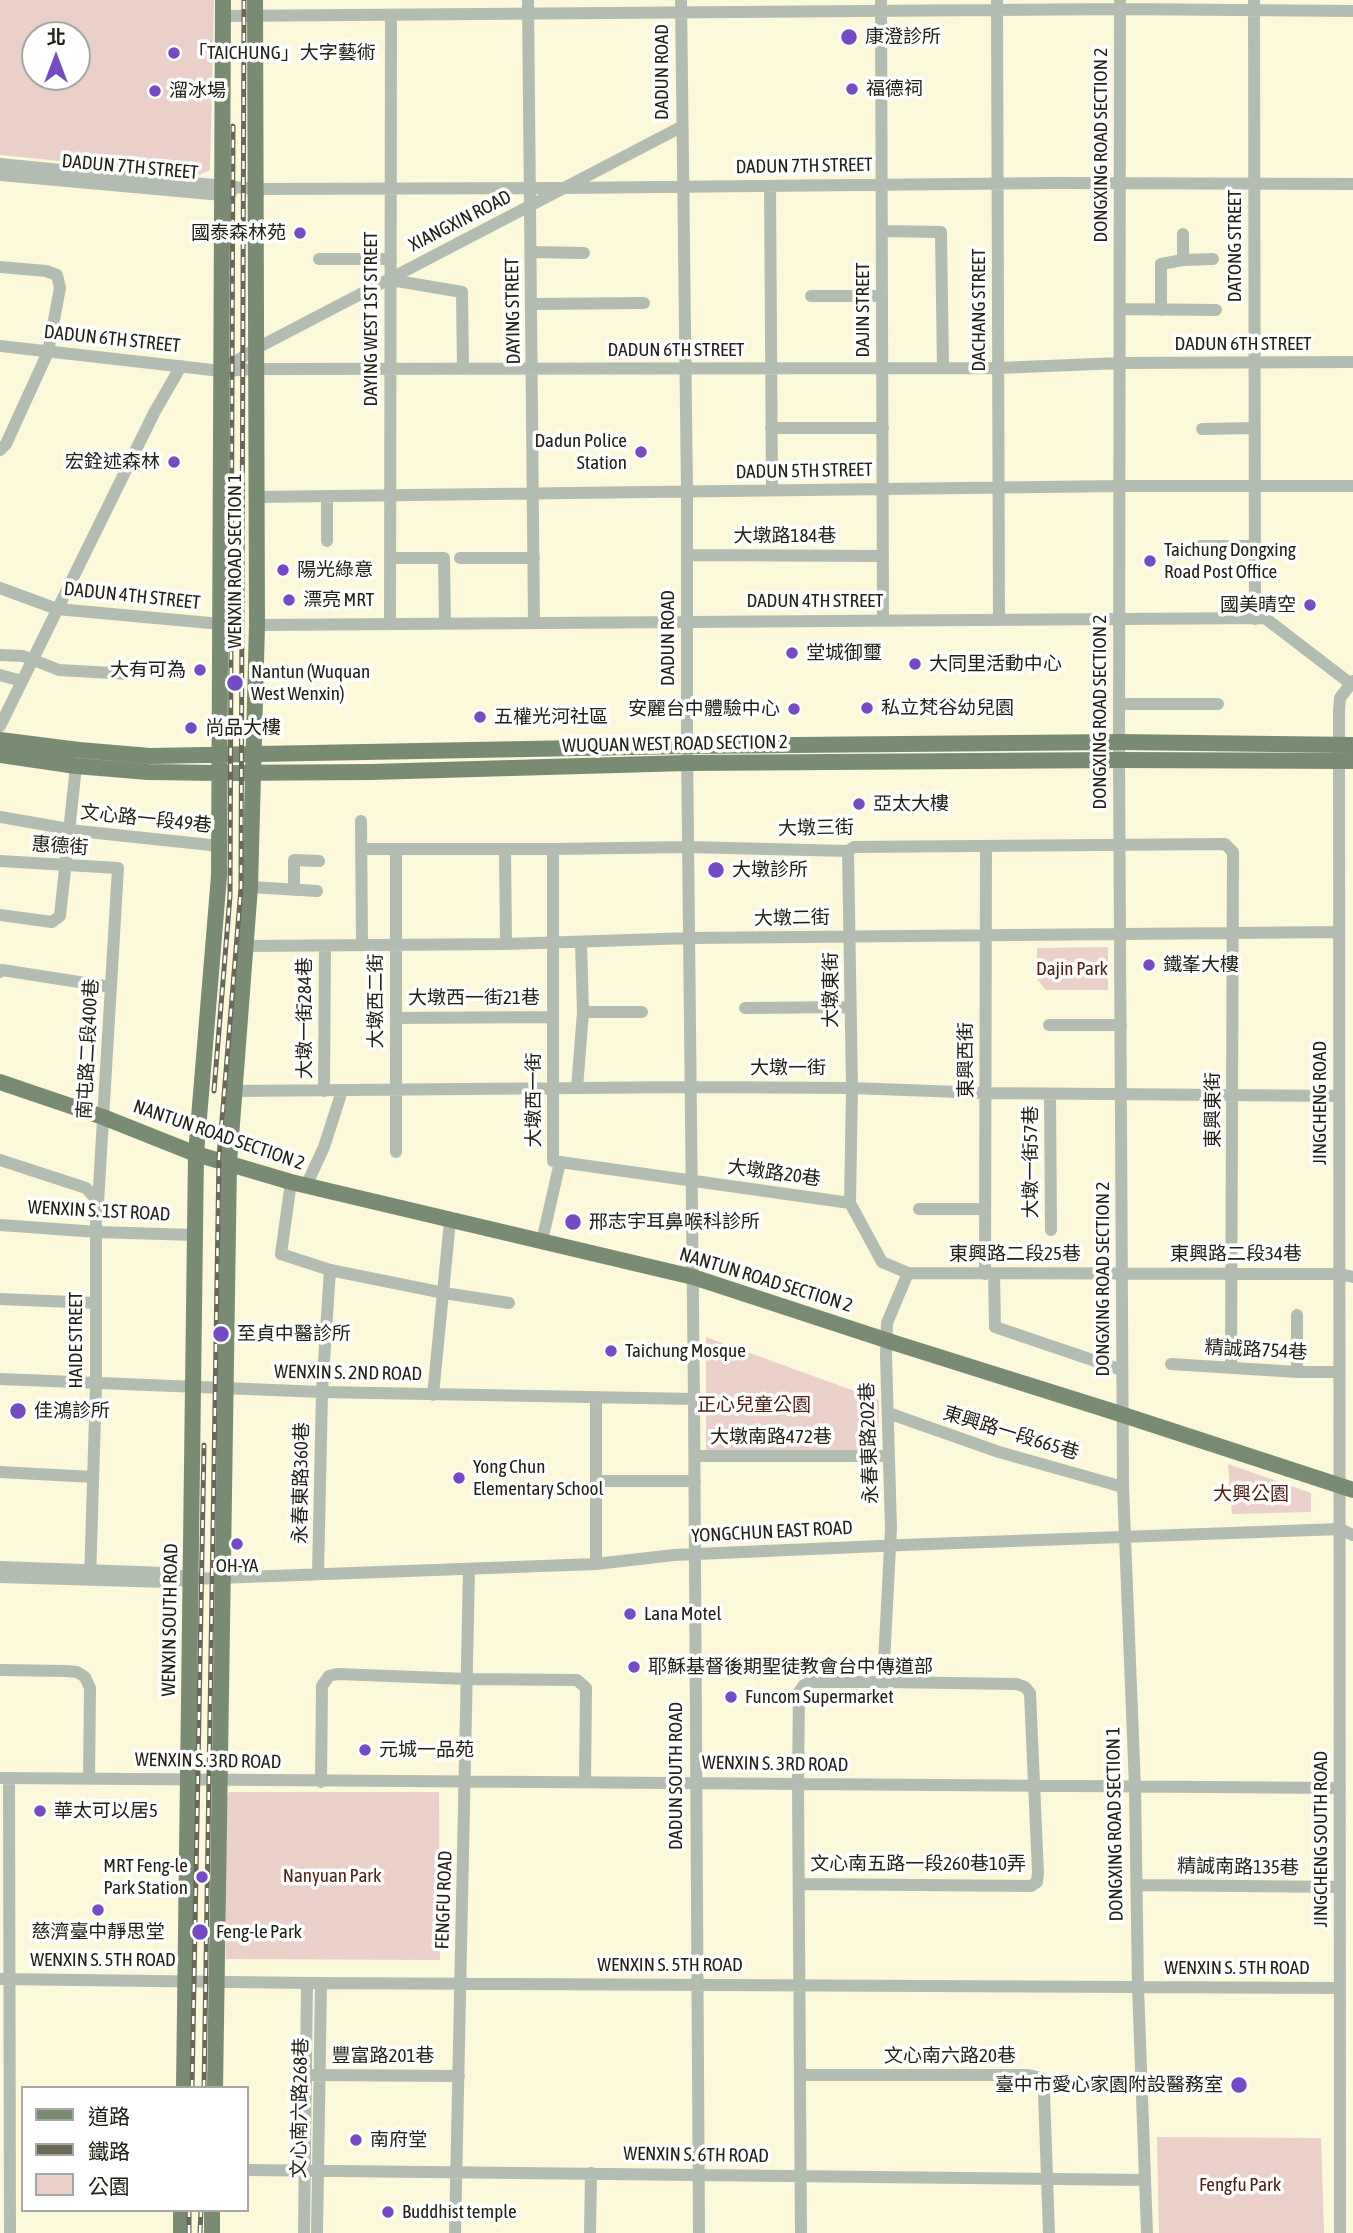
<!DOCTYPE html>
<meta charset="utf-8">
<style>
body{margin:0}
#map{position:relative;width:1353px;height:2233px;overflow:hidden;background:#fbf9da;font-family:"Asap Condensed","Noto Sans TC",sans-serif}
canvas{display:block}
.legend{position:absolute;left:21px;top:2086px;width:228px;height:126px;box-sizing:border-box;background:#fff;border:2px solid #a7a7a2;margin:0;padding:9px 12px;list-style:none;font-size:21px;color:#232217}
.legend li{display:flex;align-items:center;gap:14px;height:35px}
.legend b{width:35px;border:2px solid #a7a7a2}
.north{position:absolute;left:21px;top:21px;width:70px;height:70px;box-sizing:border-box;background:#fff;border:2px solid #a7a7a2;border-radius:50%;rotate:0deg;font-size:19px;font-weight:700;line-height:28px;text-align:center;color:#232217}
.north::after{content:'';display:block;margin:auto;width:24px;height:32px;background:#754bc3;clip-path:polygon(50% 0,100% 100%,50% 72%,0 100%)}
</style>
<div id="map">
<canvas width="1353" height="2233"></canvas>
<ul class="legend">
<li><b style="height:9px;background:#7a8b74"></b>道路</li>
<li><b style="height:9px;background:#696856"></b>鐵路</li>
<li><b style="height:19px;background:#ead0c8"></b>公園</li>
</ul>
<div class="north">北</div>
</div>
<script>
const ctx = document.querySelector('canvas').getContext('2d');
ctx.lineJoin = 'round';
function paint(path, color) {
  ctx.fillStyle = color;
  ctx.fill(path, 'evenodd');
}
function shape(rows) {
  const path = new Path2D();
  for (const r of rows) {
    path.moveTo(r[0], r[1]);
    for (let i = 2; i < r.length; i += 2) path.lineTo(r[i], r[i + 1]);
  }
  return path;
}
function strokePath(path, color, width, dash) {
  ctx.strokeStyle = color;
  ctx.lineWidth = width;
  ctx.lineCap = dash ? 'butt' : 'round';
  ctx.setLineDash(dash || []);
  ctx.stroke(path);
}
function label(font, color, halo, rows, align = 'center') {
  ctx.font = font + ' "Asap Condensed","Noto Sans TC",sans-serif';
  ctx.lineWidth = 7;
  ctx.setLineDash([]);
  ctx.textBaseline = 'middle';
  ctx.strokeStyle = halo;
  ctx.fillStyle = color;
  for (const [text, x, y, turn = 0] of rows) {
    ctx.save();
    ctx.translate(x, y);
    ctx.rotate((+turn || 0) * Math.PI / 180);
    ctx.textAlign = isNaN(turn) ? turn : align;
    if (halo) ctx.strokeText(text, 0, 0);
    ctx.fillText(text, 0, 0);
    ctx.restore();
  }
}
paint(shape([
 [0,0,214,0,210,170,199,175,0,155],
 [35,35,77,35,77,77,35,77],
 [1108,947,1108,990,1046,990,1037,979,1037,948],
 [706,1337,879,1400,878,1453,706,1453],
 [1228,1464,1311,1493,1311,1512,1232,1514],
 [229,1792,439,1792,440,1960,226,1959,224,1803],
 [1157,2137,1321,2138,1324,2233,1159,2233]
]), '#ead0c8');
strokePath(shape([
 [528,0,534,623],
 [681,0,687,491,687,746,694,1399,699,2233],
 [881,0,883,619],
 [997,0,999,619],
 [1120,0,1119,760,1123,1487,1135,1787,1138,1987,1147,2233],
 [1254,0,1255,619],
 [223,16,1120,9,1353,11],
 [0,164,255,189,562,188,1054,183,1353,184],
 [0,175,222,195,231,193],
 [770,186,772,490],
 [882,231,941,232,943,368],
 [1183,234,1183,260],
 [531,252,584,253],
 [319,259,391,259],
 [0,267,46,271,57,275,60,288,48,352,6,444,0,450],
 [391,280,462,292,463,369],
 [811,296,882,296],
 [532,304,644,303],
 [1120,309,1216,310],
 [1161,310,1161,264,1183,260,1213,259],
 [0,346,221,371,256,369,998,368,1120,363,1353,362],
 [221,371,257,348,681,127],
 [771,428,883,428],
 [1202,429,1255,428],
 [256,497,1120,486,1353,486],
 [327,541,327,496],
 [1200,546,1255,546],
 [687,555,883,556],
 [390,558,444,558,445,623],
 [460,558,534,558],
 [0,588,57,609,221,624],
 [390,624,391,15],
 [257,625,1265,618,1351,684],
 [0,655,23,656,59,670,129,674],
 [0,675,22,681],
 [1120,704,1218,704],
 [0,726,154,413,181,366],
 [0,817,69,829],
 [361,821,362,945],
 [69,830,220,846],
 [361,849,553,849,688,847,848,851,854,847,1225,844,1233,852,1231,1368],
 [505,849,506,944],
 [553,849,553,1161,850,1203],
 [848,851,852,1088,850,1203,882,1262,908,1273,887,1323,886,1356,891,1528,883,1682],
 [0,861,118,868,98,1203],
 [250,887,317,891],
 [294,890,294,860,319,861],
 [0,915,52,922,60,916,76,766],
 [247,946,506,944,691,938,1339,932],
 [0,972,2,970,111,987],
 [745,1008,850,1007],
 [583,1012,642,1012],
 [396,1018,552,1017],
 [1049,1025,1121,1025],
 [577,1088,583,1012,581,942],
 [235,1091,690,1087,852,1088,985,1093,1339,1096],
 [324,1091,325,946],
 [1050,1094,1051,1230],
 [396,1152,396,849],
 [0,1160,86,1188,96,1199,96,1384,90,1580],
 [291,1182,281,1254,330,1270,444,1293,509,1303],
 [306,1186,324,1147,342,1091],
 [919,1209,985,1209],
 [0,1225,97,1232,195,1235],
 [542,1241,560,1162],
 [908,1273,1340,1274,1353,1277],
 [985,1274,986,846],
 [994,1274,995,1327,1122,1370],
 [0,1299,96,1303],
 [1171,1364,1297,1372,1339,1372],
 [1297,1372,1297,1315],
 [0,1379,322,1392,694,1399],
 [433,1395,450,1221],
 [888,1413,999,1452,1123,1487],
 [695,1456,889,1456],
 [0,1472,93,1477],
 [596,1481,695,1481],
 [596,1564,596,1397],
 [0,1567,166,1573,181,1576],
 [318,1574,322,1392,330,1270],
 [0,1577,166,1582,191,1579,596,1564,674,1555,903,1545,1340,1529,1353,1535],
 [0,1670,66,1671,77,1672,85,1677,90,1688,89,1779],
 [0,1778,1340,1788],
 [9,1778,10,2233],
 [321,1782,322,1686,329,1676,337,1674,467,1679,577,1680,586,1688,585,1782],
 [799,1884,1031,1886,1037,1882,1038,1873,1030,1693,1025,1687,1017,1684,883,1682,810,1682,804,1685,799,1692,798,1784,801,2233],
 [1136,1885,1340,1887],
 [0,1979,307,1983,1340,1988],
 [312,2075,459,2076],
 [800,2075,1028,2075,1037,2077,1042,2083,1044,2093,1049,2233],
 [247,2170,1145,2180],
 [304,2233,307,1983],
 [317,2233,321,1983],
 [455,2233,469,1569],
 [590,2233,591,2173],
 [1340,2233,1339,711,1340,698,1353,681]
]), '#b3bcb0', 12);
strokePath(shape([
 [0,740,79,750,150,756,687,746,1119,742,1353,745],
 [0,755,76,766,148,772,220,773,371,772,687,763,1119,760,1353,761],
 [0,1082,103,1117,196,1154,291,1182,693,1277,898,1344,1108,1410,1353,1490],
 [184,2088,196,1154,219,876,223,0],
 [215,2088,229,1163,250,887,257,625,255,0],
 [181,2233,181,2210],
 [212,2233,212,2210]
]), '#7a8b74', 16);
const rail = shape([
 [214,1091,230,896,233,126],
 [192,2088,204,1445],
 [204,2088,219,1157,241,888,244,0],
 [189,2233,189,2210],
 [200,2233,201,2210]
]);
strokePath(rail, '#696856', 5);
strokePath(rail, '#fff', 2.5, [8]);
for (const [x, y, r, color] of [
 [849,37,9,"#754bc3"],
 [174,53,7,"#754bc3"],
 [852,89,7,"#754bc3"],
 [155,91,7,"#754bc3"],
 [300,233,7,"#754bc3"],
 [641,452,7,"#754bc3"],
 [174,462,7,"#754bc3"],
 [1150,561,7,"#754bc3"],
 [283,570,7,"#754bc3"],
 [289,600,7,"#754bc3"],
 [1310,605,7,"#754bc3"],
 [792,653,7,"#754bc3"],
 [915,664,7,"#754bc3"],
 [200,670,7,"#754bc3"],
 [235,683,9,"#754bc3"],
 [867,708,7,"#754bc3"],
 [794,709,7,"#754bc3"],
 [480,717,7,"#754bc3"],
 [191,728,7,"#754bc3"],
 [859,804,7,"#754bc3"],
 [716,870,9,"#754bc3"],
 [1149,965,7,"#754bc3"],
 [573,1222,9,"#754bc3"],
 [221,1334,9,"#754bc3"],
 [611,1351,7,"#754bc3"],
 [18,1411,9,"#754bc3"],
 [459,1478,7,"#754bc3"],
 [237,1544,7,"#754bc3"],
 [630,1614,7,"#754bc3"],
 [634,1667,7,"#754bc3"],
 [731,1697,7,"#754bc3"],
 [365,1750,7,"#754bc3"],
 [40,1811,7,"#754bc3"],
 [202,1877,7,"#754bc3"],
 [98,1910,7,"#754bc3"],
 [200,1932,9,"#754bc3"],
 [1239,2085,9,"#754bc3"],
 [356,2140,7,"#754bc3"],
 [388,2212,7,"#754bc3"]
]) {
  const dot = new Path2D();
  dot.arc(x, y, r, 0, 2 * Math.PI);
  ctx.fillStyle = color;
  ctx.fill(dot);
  strokePath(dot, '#fff', 2.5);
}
label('19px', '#232217', '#fff', [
 ["康澄診所",865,37],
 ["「TAICHUNG」大字藝術",188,53],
 ["福德祠",866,89],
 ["溜冰場",169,91],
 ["國泰森林苑",286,233,"right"],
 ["Dadun Police",627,441,"right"],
 ["Station",627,463,"right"],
 ["宏銓述森林",160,462,"right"],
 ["Taichung Dongxing",1164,550],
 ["Road Post Office",1164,572],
 ["陽光綠意",297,570],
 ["漂亮 MRT",303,600],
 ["國美晴空",1296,605,"right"],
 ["堂城御璽",806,653],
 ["大同里活動中心",929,664],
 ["大有可為",186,670,"right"],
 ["Nantun (Wuquan",251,672],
 ["West Wenxin)",251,694],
 ["私立梵谷幼兒園",881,708],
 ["安麗台中體驗中心",780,709,"right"],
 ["五權光河社區",494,717],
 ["尚品大樓",205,728],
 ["亞太大樓",873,804],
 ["大墩診所",732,870],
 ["鐵峯大樓",1163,965],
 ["邢志宇耳鼻喉科診所",589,1222],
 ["至貞中醫診所",237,1334],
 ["Taichung Mosque",625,1351],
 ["佳鴻診所",34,1411],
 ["Yong Chun",473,1467],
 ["Elementary School",473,1489],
 ["OH-YA",237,1566,"center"],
 ["Lana Motel",644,1614],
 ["耶穌基督後期聖徒教會台中傳道部",648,1667],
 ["Funcom Supermarket",745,1697],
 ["元城一品苑",379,1750],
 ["華太可以居5",54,1811],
 ["MRT Feng-le",188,1866,"right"],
 ["Park Station",188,1888,"right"],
 ["慈濟臺中靜思堂",98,1932,"center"],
 ["Feng-le Park",216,1932],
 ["臺中市愛心家園附設醫務室",1223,2085,"right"],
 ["南府堂",370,2140],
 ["Buddhist temple",402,2212]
], 'left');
label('19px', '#232217', '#fff', [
 ["DADUN ROAD",662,72,-90],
 ["DONGXING ROAD SECTION 2",1101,145,-90],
 ["DADUN 7TH STREET",804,166,-1],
 ["DADUN 7TH STREET",130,167,5],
 ["XIANGXIN ROAD",460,221,-27],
 ["DATONG STREET",1235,246,-90],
 ["DAJIN STREET",863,310,-90],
 ["DACHANG STREET",979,310,-90],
 ["DAYING STREET",513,311,-91],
 ["DAYING WEST 1ST STREET",371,319,-90],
 ["DADUN 6TH STREET",112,339,6],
 ["DADUN 6TH STREET",1243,344],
 ["DADUN 6TH STREET",676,350],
 ["DADUN 5TH STREET",804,471,-1],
 ["大墩路184巷",785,536],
 ["WENXIN ROAD SECTION 1",235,561,-90],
 ["DADUN 4TH STREET",132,596,6],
 ["DADUN 4TH STREET",815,601],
 ["DADUN ROAD",668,638,-90],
 ["DONGXING ROAD SECTION 2",1100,712,-90],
 ["WUQUAN WEST ROAD SECTION 2",675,744,-1],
 ["文心路一段49巷",146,819,6],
 ["大墩三街",816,828,-1],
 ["惠德街",60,846,4],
 ["大墩二街",792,918,-1],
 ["大墩東街",831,990,-90],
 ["大墩西一街21巷",474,998],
 ["大墩西二街",376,1001,-90],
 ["大墩一街284巷",305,1018,-90],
 ["南屯路二段400巷",88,1049,-87],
 ["東興西街",966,1060,-90],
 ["大墩一街",788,1068],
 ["大墩西一街",534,1100,-90],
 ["JINGCHENG ROAD",1320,1103,-90],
 ["東興東街",1213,1110,-90],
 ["NANTUN ROAD SECTION 2",219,1135,19],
 ["大墩一街57巷",1031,1162,-90],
 ["大墩路20巷",774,1173,8],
 ["WENXIN S. 1ST ROAD",99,1211,3],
 ["東興路二段25巷",1015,1254],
 ["東興路二段34巷",1236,1254],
 ["DONGXING ROAD SECTION 2",1103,1279,-90],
 ["NANTUN ROAD SECTION 2",766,1280,17],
 ["HAIDE STREET",76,1340,-90],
 ["精誠路754巷",1256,1350,3],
 ["WENXIN S. 2ND ROAD",348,1373,1],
 ["東興路一段665巷",1011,1433,17],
 ["大墩南路472巷",771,1437],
 ["永春東路202巷",869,1443,-92],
 ["永春東路360巷",301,1483,-89],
 ["YONGCHUN EAST ROAD",772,1532,-3],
 ["WENXIN SOUTH ROAD",170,1620,-89],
 ["WENXIN S. 3RD ROAD",208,1761,1],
 ["WENXIN S. 3RD ROAD",775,1764,1],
 ["DADUN SOUTH ROAD",676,1776,-90],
 ["DONGXING ROAD SECTION 1",1115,1824,-91],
 ["JINGCHENG SOUTH ROAD",1321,1839,-90],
 ["文心南五路一段260巷10弄",918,1864],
 ["精誠南路135巷",1238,1867,1],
 ["FENGFU ROAD",444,1900,-88],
 ["WENXIN S. 5TH ROAD",103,1960],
 ["WENXIN S. 5TH ROAD",670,1965],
 ["WENXIN S. 5TH ROAD",1237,1968],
 ["豐富路201巷",383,2056],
 ["文心南六路20巷",950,2056],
 ["文心南六路268巷",300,2108,-89],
 ["WENXIN S. 6TH ROAD",696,2155,1]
]);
label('19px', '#512013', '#fff', [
 ["Dajin Park",1072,969],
 ["正心兒童公園",754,1405],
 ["大興公園",1251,1494],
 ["Nanyuan Park",332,1876],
 ["Fengfu Park",1240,2185]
]);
</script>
